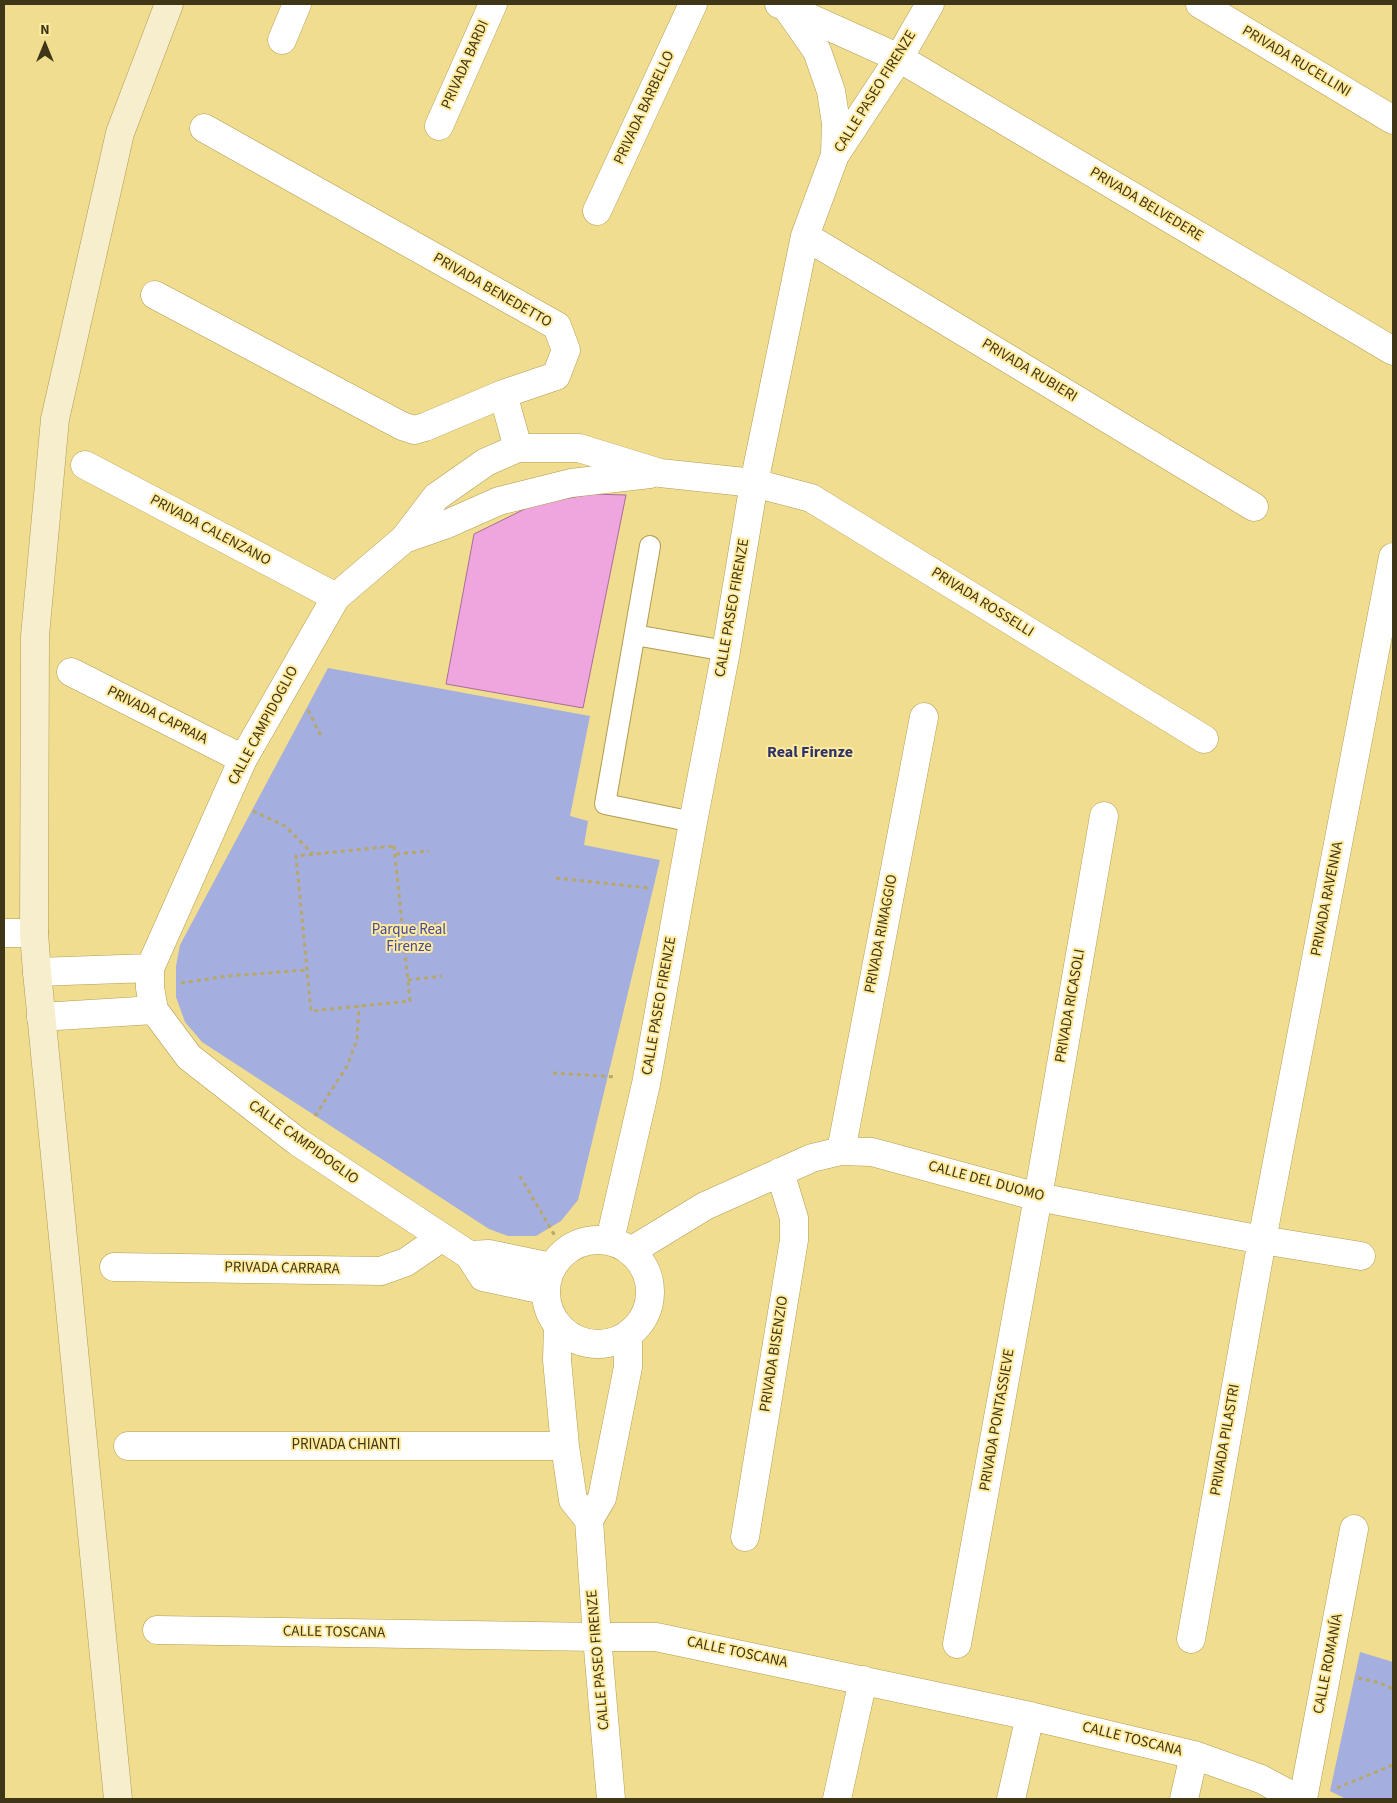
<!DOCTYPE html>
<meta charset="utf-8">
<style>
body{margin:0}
#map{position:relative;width:1397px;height:1803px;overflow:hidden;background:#f1dd90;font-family:"Source Sans 3",sans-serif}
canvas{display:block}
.frame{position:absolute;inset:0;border:5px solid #3e3616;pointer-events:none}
.north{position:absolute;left:20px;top:20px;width:50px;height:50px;-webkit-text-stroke:4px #ffea9d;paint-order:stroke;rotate:0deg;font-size:14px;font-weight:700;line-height:20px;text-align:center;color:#3e3616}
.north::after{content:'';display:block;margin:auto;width:18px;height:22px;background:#3e3616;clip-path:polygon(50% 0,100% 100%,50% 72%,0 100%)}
</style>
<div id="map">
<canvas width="1397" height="1803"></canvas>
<div class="frame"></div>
<div class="north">N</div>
</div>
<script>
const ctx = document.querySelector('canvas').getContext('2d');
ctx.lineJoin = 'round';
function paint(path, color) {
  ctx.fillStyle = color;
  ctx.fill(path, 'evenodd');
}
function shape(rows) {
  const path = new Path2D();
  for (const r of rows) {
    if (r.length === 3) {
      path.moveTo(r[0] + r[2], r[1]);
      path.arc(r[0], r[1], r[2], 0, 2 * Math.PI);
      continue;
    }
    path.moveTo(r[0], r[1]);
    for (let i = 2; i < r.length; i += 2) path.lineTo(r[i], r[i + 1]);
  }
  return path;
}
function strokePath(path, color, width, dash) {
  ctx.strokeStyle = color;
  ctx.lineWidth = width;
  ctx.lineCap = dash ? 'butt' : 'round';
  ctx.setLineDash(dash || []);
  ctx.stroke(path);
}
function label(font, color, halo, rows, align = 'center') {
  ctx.font = font + ' "Source Sans 3",sans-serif';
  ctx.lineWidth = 4;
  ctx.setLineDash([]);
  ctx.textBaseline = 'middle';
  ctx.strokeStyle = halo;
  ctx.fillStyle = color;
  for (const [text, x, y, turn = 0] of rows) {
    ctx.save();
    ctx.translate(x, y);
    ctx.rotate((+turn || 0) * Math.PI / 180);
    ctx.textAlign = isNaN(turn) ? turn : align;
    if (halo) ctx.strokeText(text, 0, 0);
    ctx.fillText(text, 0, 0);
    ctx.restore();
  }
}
paint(shape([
 [328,668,590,716,570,816,588,821,584,845,660,860,578,1200,561,1221,536,1236,508,1236,489,1229,202,1042,185,1022,176,997,176,966,180,945],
 [1360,1652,1393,1662,1393,1799,1346,1799,1330,1791]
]), '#a4afdf');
const building = shape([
 [592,494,626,495,583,708,446,684,474,534,535,504,592,494]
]);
paint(building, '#efa6de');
strokePath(building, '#a76b9a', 1);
const lane = shape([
 [650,546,605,804,693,822],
 [635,635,726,651]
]);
const street = shape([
 [779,4,899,58,1393,351],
 [1200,4,1393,120],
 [787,8,817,51,831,91,836,123,835,155],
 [282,40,297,4],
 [439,126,493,4],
 [597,211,693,4],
 [805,236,1254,507],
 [155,295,402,426,414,430,425,427,503,394,556,376,566,350,557,326,204,128],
 [503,394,518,448],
 [85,465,336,597],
 [404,539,447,524,499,501,571,483,650,474],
 [71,672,243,759],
 [4,933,34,933],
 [37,972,150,968],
 [41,1017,154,1010],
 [841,1151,924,717],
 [610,1240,646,1084,693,822,726,651,754,483,805,236,835,155,899,58,930,4],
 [598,1292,52],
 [631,1251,705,1206,812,1158,841,1151,872,1152,1038,1197,1262,1240,1361,1256],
 [469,1255,489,1254,551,1267],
 [114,1267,381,1271,406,1262,441,1238],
 [544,1290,483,1277,469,1255,298,1142,189,1057,154,1010,150,988,150,968,243,759,336,597,404,539,436,497,486,462,518,448,579,448,660,473,754,483,811,498,1204,739],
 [558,1327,557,1360,565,1446,573,1500,589,1520],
 [128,1446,565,1446],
 [745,1537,794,1240,794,1218,780,1172],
 [157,1630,597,1637,656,1637,1030,1716,1194,1755,1261,1779,1298,1799],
 [1191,1639,1262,1240,1393,557],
 [957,1644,1038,1197,1104,816],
 [611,1799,597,1637,589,1520,602,1498,628,1367,628,1335],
 [837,1799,863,1680],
 [1011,1799,1030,1716],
 [1184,1799,1194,1755],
 [1303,1799,1354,1529]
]);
const secondary = shape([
 [118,1799,37,972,34,933,35,636,55,419,120,133,169,4]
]);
strokePath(lane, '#b19d52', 22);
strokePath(street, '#b19d52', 29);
strokePath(secondary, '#b19d52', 29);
strokePath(shape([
 [308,710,321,736],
 [253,811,285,826,312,853],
 [394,846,410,1001,311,1011,296,856,394,846],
 [396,854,429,851],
 [556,878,649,888],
 [403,928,437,924],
 [408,980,442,976],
 [181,983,228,976,307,970],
 [553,1073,616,1077],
 [315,1116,347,1066,357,1040,359,1006],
 [520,1176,555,1236],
 [1358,1678,1380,1683,1393,1689],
 [1337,1788,1393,1765]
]), '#b7a768', 3, [4, 4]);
strokePath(lane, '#fff', 20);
strokePath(street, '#fff', 28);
strokePath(secondary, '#f7eecd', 28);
label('15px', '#3e3616', '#ffea9d', [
 ["PRIVADA RUCELLINI",1296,62,31],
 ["PRIVADA BARDI",466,65,-66],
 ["CALLE PASEO FIRENZE",876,92,-58],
 ["PRIVADA BARBELLO",645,108,-65],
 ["PRIVADA BELVEDERE",1146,205,31],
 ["PRIVADA BENEDETTO",492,291,30],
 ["PRIVADA RUBIERI",1029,371,31],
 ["PRIVADA CALENZANO",210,531,28],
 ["PRIVADA ROSSELLI",982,603,32],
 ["CALLE PASEO FIRENZE",733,608,-80],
 ["PRIVADA CAPRAIA",157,716,27],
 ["CALLE CAMPIDOGLIO",264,726,-62],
 ["PRIVADA RAVENNA",1328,899,-79],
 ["PRIVADA RIMAGGIO",882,934,-79],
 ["CALLE PASEO FIRENZE",660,1006,-80],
 ["PRIVADA RICASOLI",1071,1006,-80],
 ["CALLE CAMPIDOGLIO",303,1143,36],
 ["CALLE DEL DUOMO",986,1182,15],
 ["PRIVADA CARRARA",282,1269,1],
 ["PRIVADA BISENZIO",775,1354,-81],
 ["PRIVADA PONTASSIEVE",998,1420,-80],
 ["PRIVADA PILASTRI",1226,1440,-80],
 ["PRIVADA CHIANTI",346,1446],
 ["CALLE TOSCANA",334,1633,1],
 ["CALLE TOSCANA",737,1653,12],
 ["CALLE PASEO FIRENZE",599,1660,-95],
 ["CALLE ROMANÍA",1329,1664,-79],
 ["CALLE TOSCANA",1132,1740,14]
]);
label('15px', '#4048a1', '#ffea9d', [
 ["Parque Real",409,931],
 ["Firenze",409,948]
]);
label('bold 16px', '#2b326c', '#ffea9d', [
 ["Real Firenze",810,753]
]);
</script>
